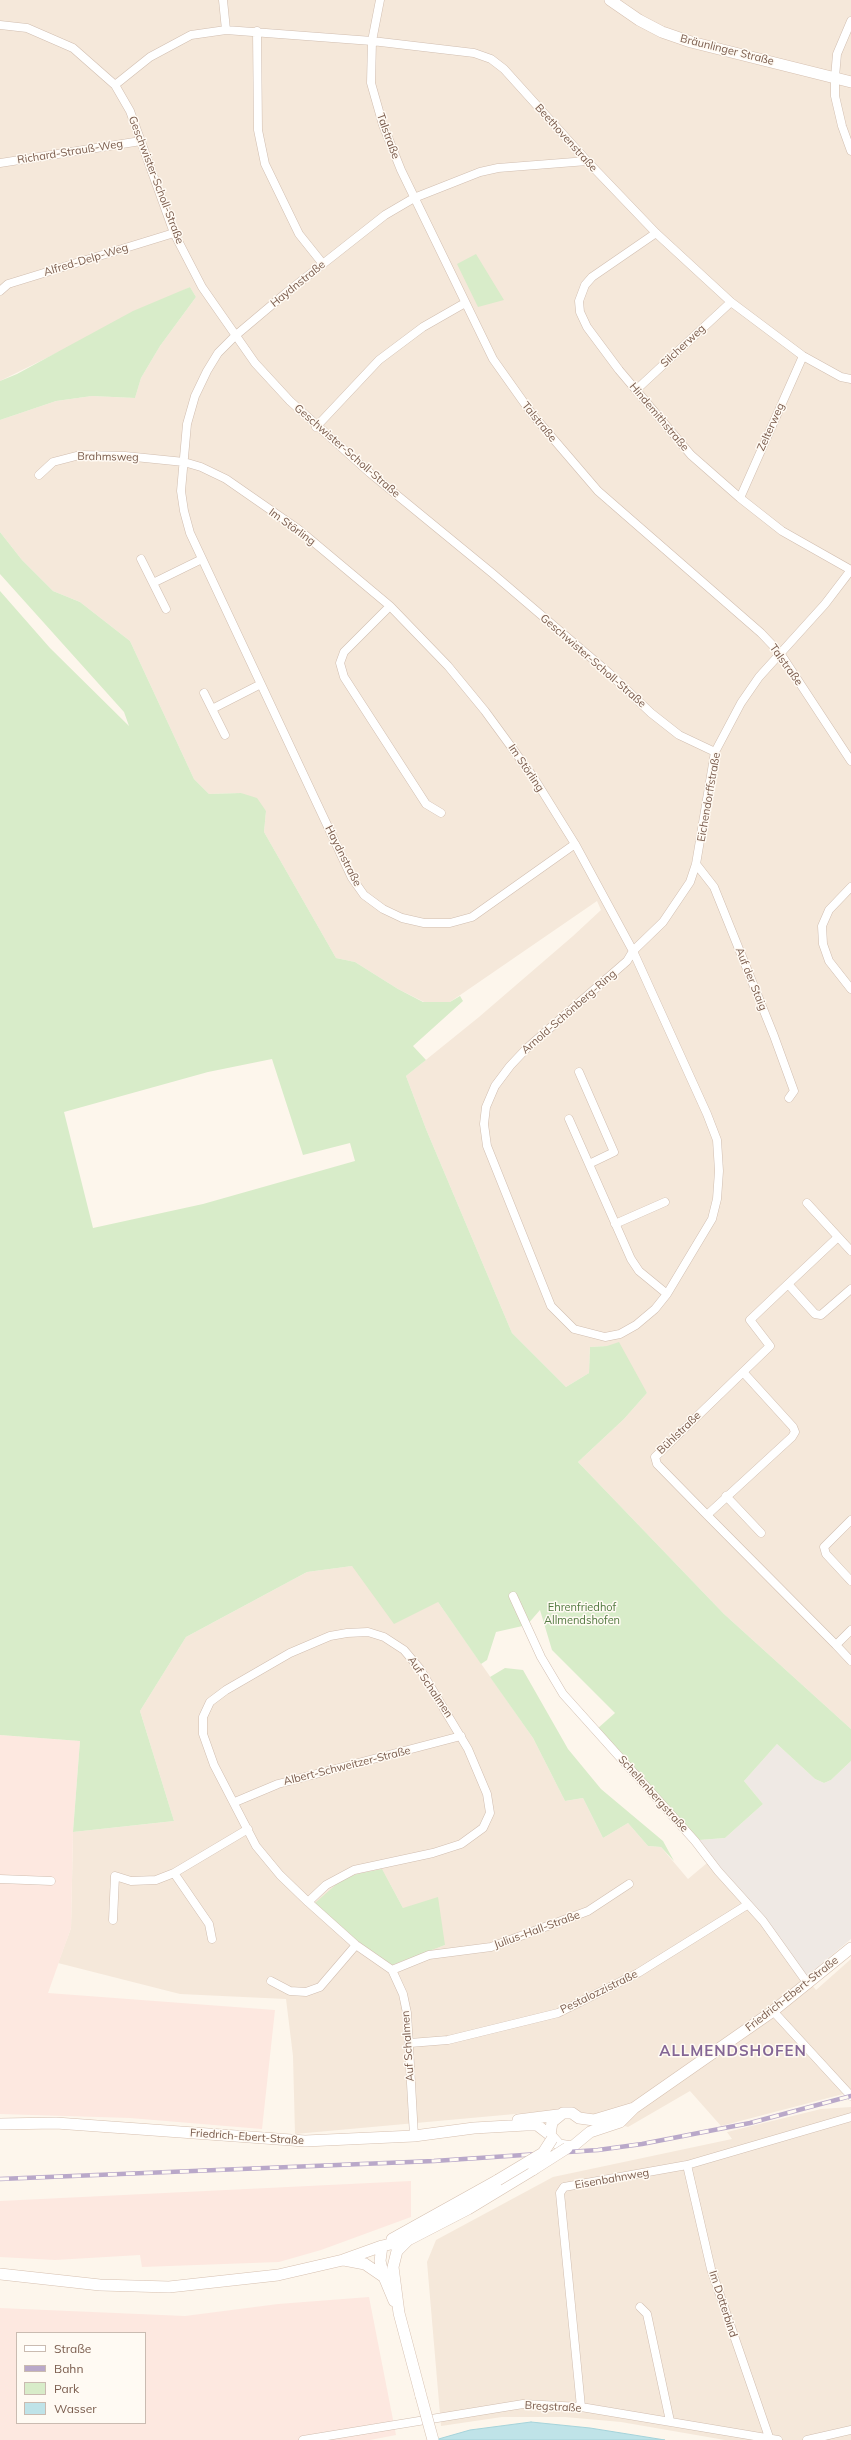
<!DOCTYPE html>
<meta charset="utf-8">
<style>
body{margin:0}
#map{position:relative;width:851px;height:2440px;overflow:hidden;background:#fdf6ec;font-family:Mulish,sans-serif}
canvas{display:block}
.legend{position:absolute;left:16px;top:2332px;width:130px;height:92px;box-sizing:border-box;background:#fffaf3;border:1px solid #cabbb1;margin:0;padding:5px 7px;list-style:none;font-size:12px;color:#7a5c4d}
.legend li{display:flex;align-items:center;gap:8px;height:20px}
.legend b{width:20px;border:1px solid #cabbb1}
</style>
<div id="map">
<canvas width="851" height="2440"></canvas>
<ul class="legend">
<li><b style="height:5px;background:#fff"></b>Straße</li>
<li><b style="height:5px;background:#b9a8c9"></b>Bahn</li>
<li><b style="height:11px;background:#d8ecc9"></b>Park</li>
<li><b style="height:11px;background:#bfe3e8"></b>Wasser</li>
</ul>
</div>
<script>
const ctx = document.querySelector('canvas').getContext('2d');
ctx.lineJoin = 'round';
function paint(path, color) {
  ctx.fillStyle = color;
  ctx.fill(path, 'evenodd');
}
function shape(rows) {
  const path = new Path2D();
  for (const r of rows) {
    path.moveTo(r[0], r[1]);
    for (let i = 2; i < r.length; i += 2) path.lineTo(r[i], r[i + 1]);
  }
  return path;
}
function strokePath(path, color, width, dash) {
  ctx.strokeStyle = color;
  ctx.lineWidth = width;
  ctx.lineCap = dash ? 'butt' : 'round';
  ctx.setLineDash(dash || []);
  ctx.stroke(path);
}
function label(font, color, halo, rows, align = 'center') {
  ctx.font = font + ' Mulish,sans-serif';
  ctx.lineWidth = 3;
  ctx.setLineDash([]);
  ctx.textBaseline = 'middle';
  ctx.strokeStyle = halo;
  ctx.fillStyle = color;
  for (const [text, x, y, turn = 0] of rows) {
    ctx.save();
    ctx.translate(x, y);
    ctx.rotate((+turn || 0) * Math.PI / 180);
    ctx.textAlign = isNaN(turn) ? turn : align;
    if (halo) ctx.strokeText(text, 0, 0);
    ctx.fillText(text, 0, 0);
    ctx.restore();
  }
}
paint(shape([
 [0,0,851,0,851,1729,724,1614,578,1462,624,1419,647,1393,607,1346,590,1347,589,1373,566,1387,512,1333,426,1129,406,1076,479,1017,573,936,601,910,597,901,450,1002,424,1002,398,989,355,962,336,958,264,832,266,811,241,793,209,794,194,779,130,641,80,602,53,591,22,560,0,532,0,420,56,401,92,396,135,398,141,378,160,346,196,297,190,287,0,381],
 [352,1566,438,1602,533,1738,565,1801,583,1798,603,1838,628,1823,648,1846,661,1847,688,1879,713,1858,816,1990,851,1959,851,2092,721,2126,690,2091,628,2127,570,2109,295,2134,293,2056,286,1999,180,1994,58,1963,71,1928,73,1832,174,1821,140,1711,186,1637,307,1572],
 [382,1869,403,1908,445,1945,425,1952],
 [851,2107,851,2440,725,2440,621,2422,565,2417,502,2417,441,2426,427,2262,436,2240,553,2177,732,2139,727,2132,821,2109]
]), '#f5e8da');
paint(shape([
 [0,1735,80,1741,73,1832,71,1928,48,1993,275,2010,262,2129,130,2118,0,2114],
 [411,2181,411,2217,321,2250,279,2262,142,2267,140,2255,55,2260,0,2257,0,2201],
 [369,2297,396,2435,370,2440,0,2440,0,2308,185,2316,278,2304],
 [17,2333,145,2333,145,2423,17,2423]
]), '#fde8e0');
paint(shape([
 [777,1744,815,1779,824,1783,831,1780,851,1761,851,1939,806,1977,699,1840,725,1838,763,1804,744,1781]
]), '#efe9e4');
paint(shape([
 [476,254,504,300,478,307,457,264],
 [190,287,196,297,160,346,141,378,135,398,92,396,56,401,0,420,0,381,17,374,133,311],
 [0,532,22,560,53,591,80,602,130,641,194,779,209,794,241,793,257,798,266,811,264,832,336,958,355,962,398,989,423,1002,450,1002,460,996,463,1001,413,1046,426,1060,406,1076,426,1129,512,1333,566,1387,589,1373,590,1347,607,1346,619,1342,647,1393,624,1419,578,1462,724,1614,851,1729,851,1761,831,1780,824,1783,815,1779,777,1744,744,1781,763,1804,725,1838,699,1840,597,1729,615,1713,552,1650,540,1610,527,1625,496,1632,487,1660,481,1664,438,1602,394,1624,352,1566,307,1572,186,1637,140,1711,174,1821,73,1832,80,1741,0,1735,0,591,50,648,129,726,124,712,0,574],
 [272,1059,303,1155,350,1143,355,1161,203,1204,93,1228,64,1112,208,1072],
 [505,1668,523,1670,568,1749,601,1789,663,1841,674,1861,661,1847,648,1846,628,1823,603,1838,583,1798,565,1801,533,1738,490,1677],
 [382,1869,403,1908,438,1897,445,1945,392,1965,359,1942,315,1903,340,1881,357,1874]
]), '#d8ecc9');
const water = shape([
 [531,2422,590,2428,665,2440,435,2440,470,2430,531,2422]
]);
paint(water, '#bfe3e8');
strokePath(water, '#a5d3da', 1);
const street = shape([
 [223,0,226,30],
 [380,0,372,41,371,83,383,125,401,170,493,359,532,414,598,491,761,633,780,653,851,761],
 [851,21,837,54,835,77,835,96,842,126,851,151],
 [0,25,27,28,73,48,115,85,130,111,174,233,202,287,255,363,290,401,370,473,492,573,609,673,651,713,679,735,715,752],
 [257,31,258,130,265,164,299,234,323,264],
 [115,85,150,57,191,35,226,30,372,41,474,53,491,59,504,69,587,161,656,233,731,302,803,356,841,377,851,379],
 [0,163,141,141],
 [656,233,592,277,585,285,579,301,580,312,587,327,619,370,691,455,740,498,782,531,851,570],
 [0,291,8,284,174,233],
 [636,390,731,302],
 [316,427,379,360,423,327,465,303],
 [39,475,53,462,80,455,125,456,184,462,201,467,226,479,298,529,390,606,448,666,485,711,534,778,575,844,633,951,663,922,690,882,696,864,715,752,741,703,759,677,825,604,851,570],
 [740,498,803,356],
 [141,559,166,609],
 [153,583,202,559],
 [390,606,344,652,340,663,344,677,426,804,441,813],
 [204,693,225,735],
 [212,709,261,684],
 [575,844,472,917,450,923,424,923,402,918,383,909,364,895,352,878,190,533,184,511,181,491,187,424,195,396,207,371,218,353,235,336,286,293,385,215,414,198,480,172,498,168,587,161],
 [696,864,714,887,774,1036,794,1091,789,1098],
 [851,887,829,910,822,926,823,944,829,961,851,989],
 [633,951,707,1114,717,1140,719,1171,717,1199,712,1219,667,1294,655,1309,636,1325,620,1334,605,1337,574,1329,551,1306,487,1146,484,1124,486,1107,495,1086,510,1066,526,1049,627,961,633,951],
 [579,1072,614,1152,589,1164],
 [569,1119,631,1259,639,1271,667,1294],
 [807,1203,851,1251],
 [615,1224,665,1202],
 [788,1284,838,1237],
 [743,1372,770,1346,750,1320,788,1284,815,1314,821,1315,851,1289],
 [726,1496,761,1533],
 [707,1515,792,1437,795,1432,793,1427,743,1372,655,1457,657,1464,707,1515,836,1645,851,1661],
 [851,1520,824,1547,826,1554,851,1581],
 [513,1596,541,1657,563,1694,695,1841,718,1871,763,1921,808,1984],
 [836,1645,851,1630],
 [235,1802,278,1784,461,1736],
 [174,1873,209,1924,212,1939],
 [0,1879,51,1881],
 [308,1902,326,1885,354,1870,433,1853,461,1844,483,1828,490,1813,487,1794,468,1749,420,1669,404,1650,384,1637,368,1632,347,1633,330,1636,290,1653,226,1690,210,1702,203,1717,203,1734,214,1765,256,1846,280,1875,308,1902,356,1945,392,1970,403,1994,407,2013,414,2136],
 [113,1920,115,1876,131,1881,156,1880,174,1873,248,1829],
 [392,1970,429,1955,491,1947,588,1911,629,1884],
 [271,1981,290,1991,306,1992,320,1987,356,1945],
 [773,2011,851,2096],
 [410,2043,448,2040,558,2013,638,1973,747,1905],
 [687,2165,711,2269,770,2440],
 [640,2307,647,2314,670,2421],
 [581,2407,560,2193,564,2187,687,2165,851,2117],
 [303,2440,523,2404,581,2407,778,2440],
 [807,2440,851,2430]
]);
const secondary = shape([
 [610,0,639,20,662,32,691,42,851,82],
 [634,2108,594,2120,579,2118,572,2113,563,2113,552,2122,550,2135,559,2145,572,2147,590,2132,620,2122,634,2108,773,2011,851,1948],
 [518,2120,558,2115],
 [0,2124,56,2123,305,2141,414,2136,474,2128,526,2125,537,2125,550,2135],
 [392,2239,498,2180],
 [408,2240,397,2251,393,2267,399,2313,421,2396],
 [382,2246,380,2261,384,2277,394,2301],
 [344,2260,365,2264,384,2277],
 [0,2274,100,2285,169,2287,278,2275,343,2260,382,2246,408,2240,468,2209,534,2169]
]);
strokePath(street, '#d1beb0', 9);
strokePath(secondary, '#d6c0b0', 12);
strokePath(street, '#fff', 8);
strokePath(secondary, '#fff', 11);
const rail = shape([
 [0,2179,434,2161,598,2150,642,2144,750,2123,851,2096]
]);
strokePath(rail, '#b9a8c9', 4.5);
strokePath(rail, '#fffaf3', 3, [9]);
const secondaryBridge = shape([
 [534,2169,567,2148],
 [498,2180,543,2153,552,2139],
 [421,2396,433,2440]
]);
strokePath(secondaryBridge, '#d6c0b0', 12, []);
strokePath(secondaryBridge, '#fff', 11);
label('11px', '#7a5c4d', '#fffaf3', [
 ["Bräunlinger Straße",727,50,14],
 ["Talstraße",388,136,70],
 ["Beethovenstraße",566,138,48],
 ["Richard-Strauß-Weg",70,152,-9],
 ["Geschwister-Scholl-Straße",156,180,69],
 ["Alfred-Delp-Weg",86,260,-17],
 ["Haydnstraße",298,284,-39],
 ["Silcherweg",683,346,-43],
 ["Hindemithstraße",659,417,50],
 ["Talstraße",539,422,51],
 ["Zelterweg",771,427,-66],
 ["Geschwister-Scholl-Straße",347,451,41],
 ["Brahmsweg",108,457,1],
 ["Im Störling",292,527,36],
 ["Geschwister-Scholl-Straße",593,661,41],
 ["Talstraße",786,665,54],
 ["Im Störling",526,768,56],
 ["Eichendorffstraße",709,797,-80],
 ["Haydnstraße",343,856,63],
 ["Auf der Staig",751,979,68],
 ["Arnold-Schönberg-Ring",569,1012,-41],
 ["Bühlstraße",679,1433,-44],
 ["Auf Schalmen",430,1687,56],
 ["Albert-Schweitzer-Straße",347,1766,-14],
 ["Schellenbergstraße",653,1794,48],
 ["Julius-Hall-Straße",537,1930,-20],
 ["Pestalozzistraße",599,1992,-26],
 ["Friedrich-Ebert-Straße",792,1994,-38],
 ["Auf Schalmen",408,2046,-94],
 ["Friedrich-Ebert-Straße",247,2137,4],
 ["Eisenbahnweg",612,2179,-10],
 ["Im Dotterbind",723,2304,72],
 ["Bregstraße",553,2407,3]
]);
label('11px', '#537a41', '#fffaf3', [
 ["Ehrenfriedhof",582,1608],
 ["Allmendshofen",582,1621]
]);
ctx.letterSpacing = '1px';
label('bold 15px', '#846695', '#fffaf3', [
 ["ALLMENDSHOFEN",733,2051]
]);
ctx.letterSpacing = '0px';
</script>
